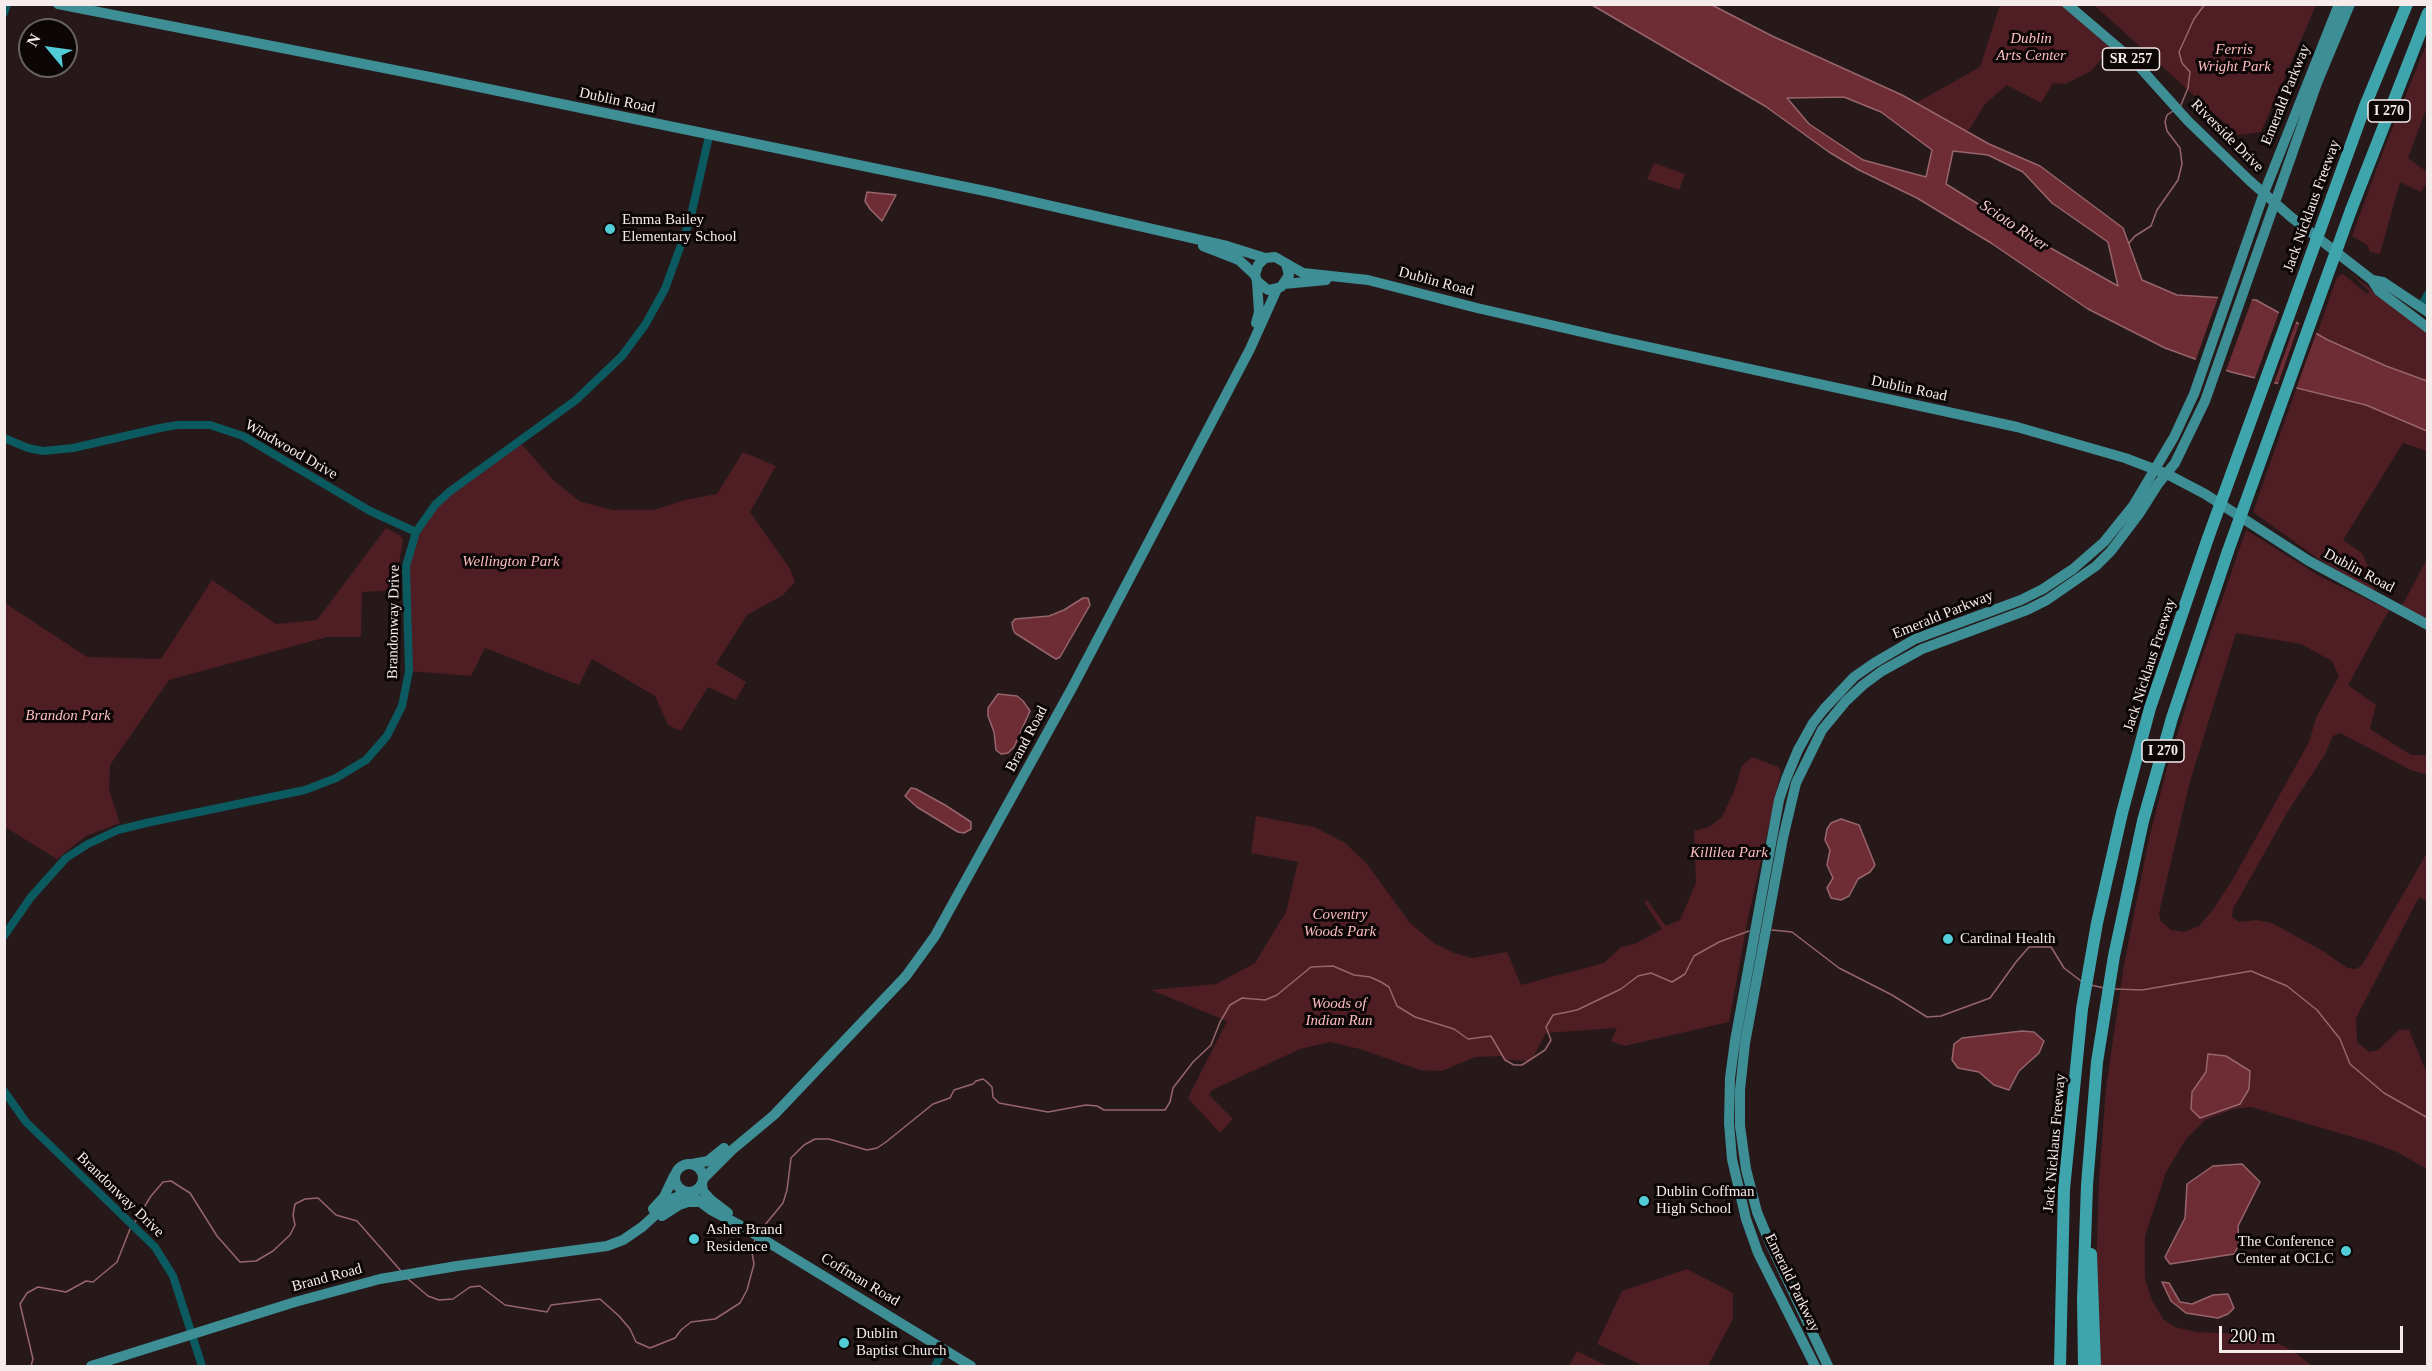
<!DOCTYPE html>
<style>
body{margin:0}
#map{position:relative;width:2432px;height:1371px;overflow:hidden;background:#27191a;font-family:"Times New Roman",serif}
canvas{display:block}
.frame{position:absolute;inset:0;border:6px solid #f6ebeb;pointer-events:none}
.north{position:absolute;left:18px;top:18px;width:60px;height:60px;box-sizing:border-box;background:#0c0606;border:2px solid #6a6262;border-radius:50%;rotate:299deg;font-size:16px;font-weight:700;line-height:24px;text-align:center;color:#f6ebeb}
.north::after{content:'';display:block;margin:auto;width:21px;height:27px;background:#52ccd6;clip-path:polygon(50% 0,100% 100%,50% 72%,0 100%)}
.scale{position:absolute;left:2219px;top:1326px;width:184px;height:27px;box-sizing:border-box;border:3px solid #f6ebeb;border-top:0;padding-left:8px;font-size:18px;line-height:21px;white-space:nowrap;color:#f6ebeb;-webkit-text-stroke:4px #0c0606;paint-order:stroke}
</style>
<div id="map">
<canvas width="2432" height="1371"></canvas>
<div class="frame"></div>
<div class="north">N</div>
<div class="scale">200 m</div>
</div>
<script>
const ctx = document.querySelector('canvas').getContext('2d');
ctx.lineJoin = 'round';
function paint(path, color) {
  ctx.fillStyle = color;
  ctx.fill(path, 'evenodd');
}
function shape(rows) {
  const path = new Path2D();
  for (const r of rows) {
    if (r.length === 3) {
      path.moveTo(r[0] + r[2], r[1]);
      path.arc(r[0], r[1], r[2], 0, 2 * Math.PI);
      continue;
    }
    path.moveTo(r[0], r[1]);
    for (let i = 2; i < r.length; i += 2) path.lineTo(r[i], r[i + 1]);
  }
  return path;
}
function strokePath(path, color, width, dash) {
  ctx.strokeStyle = color;
  ctx.lineWidth = width;
  ctx.lineCap = dash ? 'butt' : 'round';
  ctx.setLineDash(dash || []);
  ctx.stroke(path);
}
function label(font, color, halo, rows, align = 'center') {
  ctx.font = font + ' "Times New Roman",serif';
  ctx.lineWidth = 6;
  ctx.setLineDash([]);
  ctx.textBaseline = 'middle';
  ctx.strokeStyle = halo;
  ctx.fillStyle = color;
  for (const [text, x, y, turn = 0] of rows) {
    ctx.save();
    ctx.translate(x, y);
    ctx.rotate((+turn || 0) * Math.PI / 180);
    ctx.textAlign = isNaN(turn) ? turn : align;
    if (halo) ctx.strokeText(text, 0, 0);
    ctx.fillText(text, 0, 0);
    ctx.restore();
  }
}
paint(shape([
 [2000,5,2067,5,2114,44,2091,71,2065,84,2053,83,2041,103,2007,85,1985,104,1967,133,1916,103,1980,67],
 [2094,5,2316,5,2261,132,2238,135],
 [2427,43,2427,107,2408,158,2427,172,2427,182,2421,192,2400,182,2380,254,2370,252,2367,245,2352,236,2384,149],
 [1654,163,1685,174,1679,190,1647,179],
 [2348,271,2427,333,2427,381,2386,366,2317,334,2337,277,2343,274,2367,294,2370,292],
 [2296,389,2366,405,2427,431,2427,451,2403,443,2343,540,2362,553,2376,584,2374,592,2320,560,2253,512],
 [519,441,554,481,581,502,613,510,654,510,685,500,717,494,743,452,776,466,750,512,790,569,795,582,783,595,747,615,716,664,746,682,736,700,708,687,681,731,668,725,655,696,592,659,579,685,485,648,471,676,409,671,405,601,414,538,435,505],
 [386,528,401,536,403,540,398,568,398,590,362,592,361,637,327,637,169,680,110,765,109,790,120,823,86,836,57,859,5,827,5,603,87,657,161,659,212,580,276,624,317,620],
 [2246,530,2321,577,2389,610,2348,685,2376,705,2370,729,2411,755,2427,755,2428,775,2411,770,2340,733,2333,736,2324,756,2288,811,2233,909,2232,917,2239,922,2256,920,2272,923,2323,951,2347,968,2356,969,2362,965,2427,853,2427,901,2419,897,2356,1018,2357,1042,2369,1052,2378,1050,2399,1030,2409,1030,2427,1074,2427,1169,2397,1152,2373,1143,2251,1107,2233,1109,2205,1120,2186,1139,2166,1172,2145,1236,2145,1279,2152,1300,2163,1319,2175,1327,2197,1332,2246,1334,2270,1339,2293,1351,2312,1366,2100,1366,2096,1269,2099,1182,2106,1088,2124,965,2148,843,2167,768,2191,689],
 [2236,633,2301,644,2332,661,2339,676,2316,718,2309,742,2233,879,2212,911,2199,926,2184,932,2171,930,2161,921,2159,913,2190,781],
 [2427,559,2427,620,2402,606],
 [1752,757,1778,767,1781,772,1748,918,1729,1022,1624,1046,1611,1041,1617,1028,1546,1033,1531,1061,1505,1060,1501,1056,1475,1057,1442,1071,1420,1070,1360,1049,1330,1042,1300,1049,1212,1090,1209,1095,1233,1119,1220,1133,1188,1098,1227,1021,1151,990,1216,984,1255,963,1286,912,1298,862,1251,853,1256,816,1314,827,1345,843,1367,864,1410,923,1435,944,1454,953,1472,958,1507,952,1521,985,1604,963,1621,947,1635,944,1662,929,1644,902,1647,900,1666,926,1680,920,1696,883,1694,831,1709,827,1722,817,1735,789,1742,766],
 [1687,1269,1733,1293,1733,1319,1708,1366,1644,1366,1597,1344,1622,1291],
 [1577,1351,1607,1366,1569,1366]
]), '#4e1e24');
const water = shape([
 [1592,5,1712,5,1772,36,1902,95,1989,144,2040,166,2123,228,2142,280,2177,295,2256,300,2328,340,2386,366,2427,381,2427,431,2366,405,2231,372,2165,348,2088,309,1991,243,1917,198,1859,170,1829,152,1765,106,1592,5],
 [1844,97,1881,112,1932,150,1926,177,1863,160,1809,124,1787,98,1844,97],
 [1953,151,1988,155,2023,172,2052,203,2108,242,2118,286,2031,237,1946,184,1953,151],
 [867,192,896,195,882,221,870,209,865,201,867,192],
 [1083,598,1088,598,1090,605,1060,657,1056,659,1051,656,1015,633,1013,629,1012,623,1015,619,1049,616,1064,610,1083,598],
 [998,694,1017,696,1023,701,1030,711,1014,747,1008,753,1001,754,996,750,994,732,988,716,988,708,998,694],
 [911,788,916,789,945,805,971,822,971,829,964,833,958,832,917,807,905,796,911,788],
 [1841,819,1859,825,1875,865,1870,872,1858,879,1849,896,1841,900,1831,898,1827,888,1833,878,1827,865,1830,850,1825,840,1827,829,1831,823,1841,819],
 [2022,1031,2034,1032,2044,1041,2039,1053,2019,1071,2009,1090,1994,1085,1979,1072,1958,1068,1952,1060,1954,1044,1962,1038,2022,1031],
 [2208,1054,2226,1056,2250,1071,2249,1089,2240,1104,2200,1118,2191,1109,2192,1092,2206,1072,2208,1054],
 [2242,1164,2260,1182,2238,1226,2239,1245,2234,1254,2170,1264,2165,1257,2185,1218,2187,1184,2213,1166,2242,1164],
 [2162,1282,2169,1283,2180,1302,2192,1304,2213,1295,2228,1294,2234,1308,2228,1314,2218,1318,2186,1313,2171,1301,2162,1282]
]);
paint(water, '#6e2c35');
strokePath(water, '#97656c', 1.5);
paint(shape([
 [2219,295,2253,297,2225,373,2195,362],
 [2280,310,2297,319,2273,386,2254,381],
 [2300,321,2317,331,2295,392,2277,387]
]), '#27191a');
strokePath(shape([
 [2181,105,2188,88,2190,72,2182,63,2179,52,2194,19,2205,4],
 [2129,243,2135,236,2151,226,2157,210,2178,180,2182,164,2180,148,2167,131,2165,122,2167,115,2173,111],
 [1772,930,1792,932,1839,968,1892,995,1927,1017,1941,1016,1990,998,2016,962,2029,947,2051,947,2064,968,2081,981],
 [2091,985,2104,988],
 [2115,989,2142,990,2251,971,2287,986,2317,1010,2340,1039,2350,1064,2384,1093,2428,1118],
 [135,1222,151,1196,163,1182,171,1181,190,1193,217,1236,240,1262,256,1261,273,1251,290,1235,295,1225,293,1215,295,1204,305,1199,318,1198,336,1215,357,1221,401,1271],
 [760,1231,783,1203,787,1190,791,1158,804,1145,815,1139,829,1139,867,1150,877,1148,886,1142,933,1104,950,1098,954,1090,973,1084,976,1081,983,1079,986,1081,992,1087,993,1097,999,1103,1048,1112,1086,1105,1097,1106,1104,1110,1165,1110,1170,1102,1173,1088,1193,1062,1211,1045,1220,1022,1230,1005,1242,998,1265,1000,1277,995,1311,967,1333,966,1354,975,1370,977,1381,982,1389,987,1397,1006,1415,1017,1454,1029,1468,1039,1491,1036,1505,1060,1514,1065,1522,1065,1545,1050,1551,1040,1546,1027,1553,1015,1577,1010,1621,989,1638,976,1651,973,1672,982,1685,974,1694,956,1719,942,1749,931],
 [408,1279,428,1296,439,1300,453,1299,470,1287,480,1286,505,1305,547,1312,551,1305,600,1299,619,1316,630,1329,636,1342,650,1348,675,1338,681,1330,691,1322,715,1319,740,1303,747,1290,754,1264,751,1247,755,1240],
 [31,1366,33,1359,20,1304,27,1293,38,1287,66,1292,86,1281,93,1282,117,1262,130,1229]
]), '#97656c', 1.5);
strokePath(shape([
 [4,13,7,4],
 [2420,307,2428,294],
 [4,438,28,448,43,451,73,448,160,428,177,425,210,425,243,436,370,511,416,532],
 [4,936,31,897,66,858,88,844,118,830,146,823,305,790,336,778,366,760,387,736,402,706,409,671,406,566,416,532,435,505,449,492,576,400,622,356,645,325,665,289,690,220,709,136],
 [4,1091,26,1122,155,1247,173,1276,202,1366],
 [935,1366,944,1350]
]), '#0a5a60', 8);
strokePath(shape([
 [58,4,435,78,990,192,1227,246,1265,258],
 [2067,4,2135,62,2188,121,2250,181,2291,217,2372,280,2379,291,2428,328],
 [1203,246,1239,260,1255,275],
 [1286,264,1289,275,1281,287,1268,290,1257,281,1255,275,1258,265,1265,258,1275,257,1303,273,1368,280,1477,308,1612,339,2017,427,2125,458,2167,474,2205,494,2309,561,2428,625],
 [2372,280,2383,282,2428,312],
 [1284,284,1326,280],
 [1256,323,1259,312,1257,282],
 [689,1178,14],
 [692,1164,708,1161,724,1148],
 [703,1179,732,1150,774,1115,906,976,935,936,1072,688,1250,349,1277,289],
 [702,1184,703,1191,711,1200,728,1213],
 [688,1193,711,1210,743,1227,971,1366],
 [653,1209,664,1197,674,1176],
 [662,1216,679,1205,688,1202,700,1202],
 [91,1366,295,1302,380,1279,457,1266,607,1246,623,1240,642,1227,674,1198,686,1193],
 [1815,1366,1758,1253,1746,1219,1732,1159,1729,1123,1730,1078,1735,1041,1779,800,1786,779,1798,750,1813,723,1824,709,1854,677,1874,663,1915,639,2021,600,2043,589,2073,569,2104,542,2133,506,2174,437,2194,394,2264,193,2339,4],
 [1828,1366,1769,1241,1757,1212,1746,1169,1740,1126,1740,1090,1745,1043,1783,838,1796,783,1822,730,1846,701,1863,685,1882,671,1922,649,2027,610,2047,600,2096,566,2111,551,2139,514,2158,484,2175,463,2205,401,2317,83,2350,4]
]), '#3d8e95', 10);
strokePath(shape([
 [2332,197,2365,106,2407,4],
 [2351,210,2428,13],
 [2091,1254,2095,1366],
 [2060,1366,2064,1189,2082,1009,2097,923,2122,813,2150,708,2208,538],
 [2084,1366,2083,1300,2087,1185,2097,1062,2114,956,2143,821,2172,718,2228,551]
]), '#3fa5ad', 12);
strokePath(shape([
 [2208,538,2332,197],
 [2228,551,2351,210]
]), '#3fa5ad', 12);
for (const [x, y, r, color] of [
 [610,229,6,"#52ccd6"],
 [1948,939,6,"#52ccd6"],
 [1644,1201,6,"#52ccd6"],
 [694,1239,6,"#52ccd6"],
 [2346,1251,6,"#52ccd6"],
 [844,1343,6,"#52ccd6"]
]) {
  const dot = new Path2D();
  dot.arc(x, y, r, 0, 2 * Math.PI);
  ctx.fillStyle = color;
  ctx.fill(dot);
  strokePath(dot, '#0c0606', 2);
}
for (const [x, y, w] of [
 [2131,59,57],
 [2389,111,42],
 [2163,751,42]
]) {
  const box = new Path2D();
  box.roundRect(x - w / 2, y - 11, w, 22, 4.5);
  ctx.fillStyle = '#0c0606';
  ctx.fill(box);
  strokePath(box, '#f6ebeb', 1.5);
}
label('bold 14px', '#f6ebeb', null, [
 ["SR 257",2131,59],
 ["I 270",2389,111],
 ["I 270",2163,751]
]);
label('italic 15px', '#febdc1', '#0c0606', [
 ["Dublin",2031,39],
 ["Arts Center",2031,56],
 ["Ferris",2234,50],
 ["Wright Park",2234,67],
 ["Wellington Park",511,562],
 ["Brandon Park",68,716],
 ["Killilea Park",1729,853],
 ["Coventry",1340,915],
 ["Woods Park",1340,932],
 ["Woods of",1339,1004],
 ["Indian Run",1339,1021]
]);
label('15px', '#f6ebeb', '#0c0606', [
 ["Emerald Parkway",2286,95,-68],
 ["Dublin Road",617,101,12],
 ["Riverside Drive",2227,136,45],
 ["Jack Nicklaus Freeway",2312,206,-70],
 ["Dublin Road",1436,282,15],
 ["Dublin Road",1909,389,12],
 ["Windwood Drive",291,450,30],
 ["Dublin Road",2359,571,28],
 ["Emerald Parkway",1943,615,-22],
 ["Brandonway Drive",394,622,-89],
 ["Jack Nicklaus Freeway",2150,665,-72],
 ["Brand Road",1027,739,-62],
 ["Jack Nicklaus Freeway",2055,1143,-85],
 ["Brandonway Drive",120,1195,44],
 ["Brand Road",327,1278,-15],
 ["Coffman Road",860,1280,31],
 ["Emerald Parkway",1792,1283,64]
]);
label('15px', '#f6ebeb', '#0c0606', [
 ["Emma Bailey",622,220],
 ["Elementary School",622,237],
 ["Cardinal Health",1960,939],
 ["Dublin Coffman",1656,1192],
 ["High School",1656,1209],
 ["Asher Brand",706,1230],
 ["Residence",706,1247],
 ["The Conference",2334,1242,"right"],
 ["Center at OCLC",2334,1259,"right"],
 ["Dublin",856,1334],
 ["Baptist Church",856,1351]
], 'left');
label('italic 16px', '#f3c7ca', '#0c0606', [
 ["Scioto River",2014,226,34]
]);
</script>
